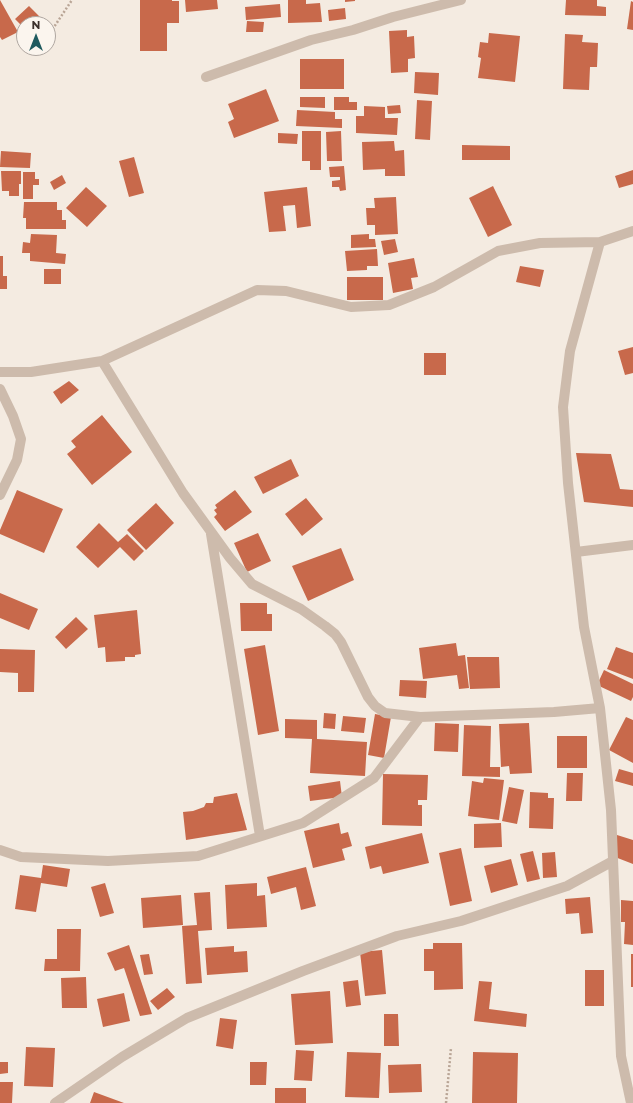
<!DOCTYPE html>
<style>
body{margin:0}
#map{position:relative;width:633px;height:1103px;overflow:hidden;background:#f4ebe1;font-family:Montserrat,sans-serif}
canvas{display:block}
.north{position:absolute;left:16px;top:16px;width:40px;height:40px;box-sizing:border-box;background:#fbf5ee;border:1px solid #aea6a0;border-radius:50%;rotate:0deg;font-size:11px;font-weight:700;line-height:16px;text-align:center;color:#3b302b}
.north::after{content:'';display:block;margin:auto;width:14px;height:18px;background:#1f5a5e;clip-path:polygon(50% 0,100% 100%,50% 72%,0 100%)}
</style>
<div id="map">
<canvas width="633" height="1103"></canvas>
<div class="north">N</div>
</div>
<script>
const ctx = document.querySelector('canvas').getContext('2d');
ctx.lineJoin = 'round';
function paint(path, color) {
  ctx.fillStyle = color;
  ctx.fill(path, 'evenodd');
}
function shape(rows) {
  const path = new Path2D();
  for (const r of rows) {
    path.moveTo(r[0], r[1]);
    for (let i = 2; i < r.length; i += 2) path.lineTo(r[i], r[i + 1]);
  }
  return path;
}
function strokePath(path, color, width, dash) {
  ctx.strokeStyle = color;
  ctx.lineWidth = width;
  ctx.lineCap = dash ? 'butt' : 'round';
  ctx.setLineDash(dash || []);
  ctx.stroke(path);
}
paint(shape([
 [0,0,18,32,2,40,0,37],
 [140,0,172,0,172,1,179,1,179,23,167,23,167,51,140,51],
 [185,0,217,0,218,9,186,12],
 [288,0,306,0,306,4,320,3,322,22,288,23],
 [345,0,355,0,355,1,345,2],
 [566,0,597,0,597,6,606,7,606,16,565,15],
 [631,1,633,2,633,30,627,29],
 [280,4,281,17,246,20,245,7],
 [29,6,41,18,34,24,24,24,24,28,15,19],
 [345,8,346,19,329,21,328,10],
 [247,21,264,22,263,32,246,32],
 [407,30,407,37,414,36,415,58,408,59,408,72,391,73,389,31],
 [489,33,520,36,515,82,478,78,481,58,478,57,480,42,488,43],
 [565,34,583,35,582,42,598,43,597,67,590,67,589,90,563,89],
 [300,59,344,59,344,89,300,89],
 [415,72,439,73,438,95,414,93],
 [266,89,279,121,234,138,228,122,234,119,228,104],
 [300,97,325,97,325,108,300,107],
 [334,97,349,97,349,102,357,102,357,110,334,110],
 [417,100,432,101,430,140,415,139],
 [400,105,401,113,388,114,387,106],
 [364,106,385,107,385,118,398,118,397,135,356,133,356,116,364,116],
 [297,110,335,112,335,119,342,119,342,128,296,126],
 [302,131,321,131,321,170,310,170,310,161,302,161],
 [341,131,342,161,327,161,326,132],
 [278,133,298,134,297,144,278,143],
 [394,141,395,151,404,150,405,176,385,176,385,169,363,170,362,142],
 [462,145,510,146,510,160,462,160],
 [1,151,31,153,30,168,0,167],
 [134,157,144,193,129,197,119,161],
 [344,166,346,190,340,191,339,187,332,187,332,181,340,180,340,177,330,177,329,167],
 [633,170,633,184,619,188,615,176],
 [1,171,21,171,21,184,19,184,19,196,9,196,9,191,2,191],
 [23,172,35,172,35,179,39,179,39,185,33,185,33,199,23,199],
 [62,175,66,183,54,190,50,182],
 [493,186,512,225,488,237,469,198],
 [86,187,107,206,87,227,66,208],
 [307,187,311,226,297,228,295,205,283,206,286,231,269,232,264,192],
 [396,197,398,234,375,235,375,225,367,225,366,208,375,208,374,198],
 [24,202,57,202,57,210,62,210,62,220,66,220,66,229,26,229,26,218,23,218],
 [31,234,57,235,56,253,66,254,65,264,30,261,30,253,22,253,23,242,30,243],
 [369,234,369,239,375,239,376,247,351,248,351,235],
 [395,239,398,252,384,255,381,241],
 [377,249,378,266,367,266,367,270,347,271,345,251],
 [0,256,3,256,3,276,7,276,7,289,0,289],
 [414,258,418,277,411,278,413,289,393,293,388,263],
 [520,266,544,270,540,287,516,282],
 [44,269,61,269,61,284,44,284],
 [347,277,383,277,383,300,347,300],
 [633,347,633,373,625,375,618,351],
 [424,353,446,353,446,375,424,375],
 [69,381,79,390,61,404,53,392],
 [102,415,132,452,92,485,67,454,76,447,71,441],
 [576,453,611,454,620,489,633,490,633,507,584,502],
 [291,459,299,476,263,494,254,477],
 [17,490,63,509,44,553,0,534,0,530],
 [235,490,252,512,225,531,214,517,217,514,214,510,217,508,215,505],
 [306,498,323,519,302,536,285,514],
 [156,503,174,523,146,550,127,530],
 [99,523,118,542,127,534,144,551,134,561,120,547,98,568,76,547],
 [258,533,271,561,247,572,234,543],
 [341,548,354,580,308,601,292,566],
 [0,593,38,609,29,630,0,618],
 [240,603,267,603,267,614,272,614,272,631,241,631],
 [137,610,141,654,135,655,135,657,125,657,125,661,106,662,105,647,98,648,94,615],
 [76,617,88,629,66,649,55,637],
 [456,643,458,656,465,655,469,688,459,689,457,675,423,679,419,648],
 [265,645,279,731,258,735,244,649],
 [616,647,633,653,633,679,607,669],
 [0,649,35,650,34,692,18,692,18,673,0,672],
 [467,657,499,657,500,688,470,689],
 [604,670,633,684,633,697,631,701,597,685],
 [400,680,427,681,426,698,399,696],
 [324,713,336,714,335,729,323,728],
 [375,714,391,717,384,758,368,755],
 [343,716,366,718,364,733,341,731],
 [626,717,633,720,633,763,609,750],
 [285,719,317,720,317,739,367,742,365,776,310,773,312,739,285,738],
 [435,723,459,724,458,752,434,751],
 [529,723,532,773,510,774,509,766,501,767,499,724],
 [464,725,491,726,490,767,500,767,500,777,462,776],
 [557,736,587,736,587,768,557,768],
 [619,769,633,773,633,786,615,781],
 [567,773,583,773,582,801,566,801],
 [383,774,428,775,427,800,418,800,418,805,422,805,422,826,382,825],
 [484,778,504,780,499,820,468,816,472,781,483,783],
 [340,781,342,797,310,801,308,786],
 [509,787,524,790,517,824,502,821],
 [530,792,548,793,548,798,554,798,553,829,529,828],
 [237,793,247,830,186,840,183,812,193,811,204,807,206,803,213,803,214,797],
 [339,823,341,834,348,832,352,846,342,849,345,860,313,868,304,831],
 [501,823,502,847,474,848,474,824],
 [422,833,429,863,383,874,381,866,370,869,365,847],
 [617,835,633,840,633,864,615,857],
 [461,848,472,901,450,906,439,853],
 [533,851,540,879,527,882,520,854],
 [555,852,557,877,543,878,542,853],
 [511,859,518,885,491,893,484,866],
 [43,865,70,869,67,887,41,883,36,912,15,909,20,875,41,878],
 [306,867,316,906,301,910,296,887,271,894,267,877],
 [105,883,114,913,100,917,91,887],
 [257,883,257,896,265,895,267,927,227,929,225,885],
 [210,892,212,930,198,931,202,983,186,984,182,926,197,925,194,893],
 [181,895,183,925,143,928,141,898],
 [590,897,593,933,581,934,579,913,566,914,565,899],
 [621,900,633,901,633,945,624,944,625,922,621,922],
 [57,929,81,929,80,971,44,971,45,959,57,959],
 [433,943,462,943,463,989,434,990,434,971,424,971,424,949,433,949],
 [129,945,152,1014,140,1016,124,968,115,971,107,953],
 [234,946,234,952,247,951,248,972,207,975,205,948],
 [382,950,386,994,365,996,360,952],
 [149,954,153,974,144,975,140,955],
 [631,954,633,954,633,987,631,987],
 [585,970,604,970,604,1006,585,1006],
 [86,977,87,1008,62,1008,61,978],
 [358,980,361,1005,346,1007,343,982],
 [479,981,492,982,489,1009,527,1014,526,1027,474,1021],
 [167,988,175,997,158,1010,150,1001],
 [330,991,333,1043,295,1045,291,994],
 [124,993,130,1021,103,1027,97,999],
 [384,1014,398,1014,399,1046,384,1046],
 [220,1018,237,1020,233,1049,216,1046],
 [26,1047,55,1048,53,1087,24,1086],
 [296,1050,314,1051,312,1081,294,1080],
 [347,1052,381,1053,379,1098,345,1097],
 [473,1052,518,1053,517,1103,472,1103],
 [0,1062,8,1062,8,1073,0,1074],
 [250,1062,267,1062,266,1085,250,1085],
 [421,1064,422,1092,389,1093,388,1065],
 [0,1082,13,1082,12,1103,0,1103],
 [275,1088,306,1088,306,1103,275,1103],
 [94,1092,124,1103,90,1103]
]), '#c8694b');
strokePath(shape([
 [48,36,72,0],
 [35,55,40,48],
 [446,1103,451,1048]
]), '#b9a596', 2.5, [2, 2]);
strokePath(shape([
 [206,77,311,40,353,30,393,17,461,0],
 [600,242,570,351,563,407,568,483,584,627,600,708,611,810,621,1056,631,1103],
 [102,361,183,493,230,558,252,584,301,609,325,626,335,634,341,642,368,697,375,706,385,713,420,717,554,712,600,708],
 [0,372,31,372,102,361,257,290,286,291,351,307,389,305,434,287,498,251,540,243,600,242,633,231],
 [0,389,13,416,21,439,17,460,0,495],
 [211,534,260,836],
 [576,552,633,545],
 [0,850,21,857,108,861,198,856,303,823,374,778,420,717],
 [55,1103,122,1057,187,1018,303,971,397,936,461,921,567,886,613,861]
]), '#cdbbac', 10);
</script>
